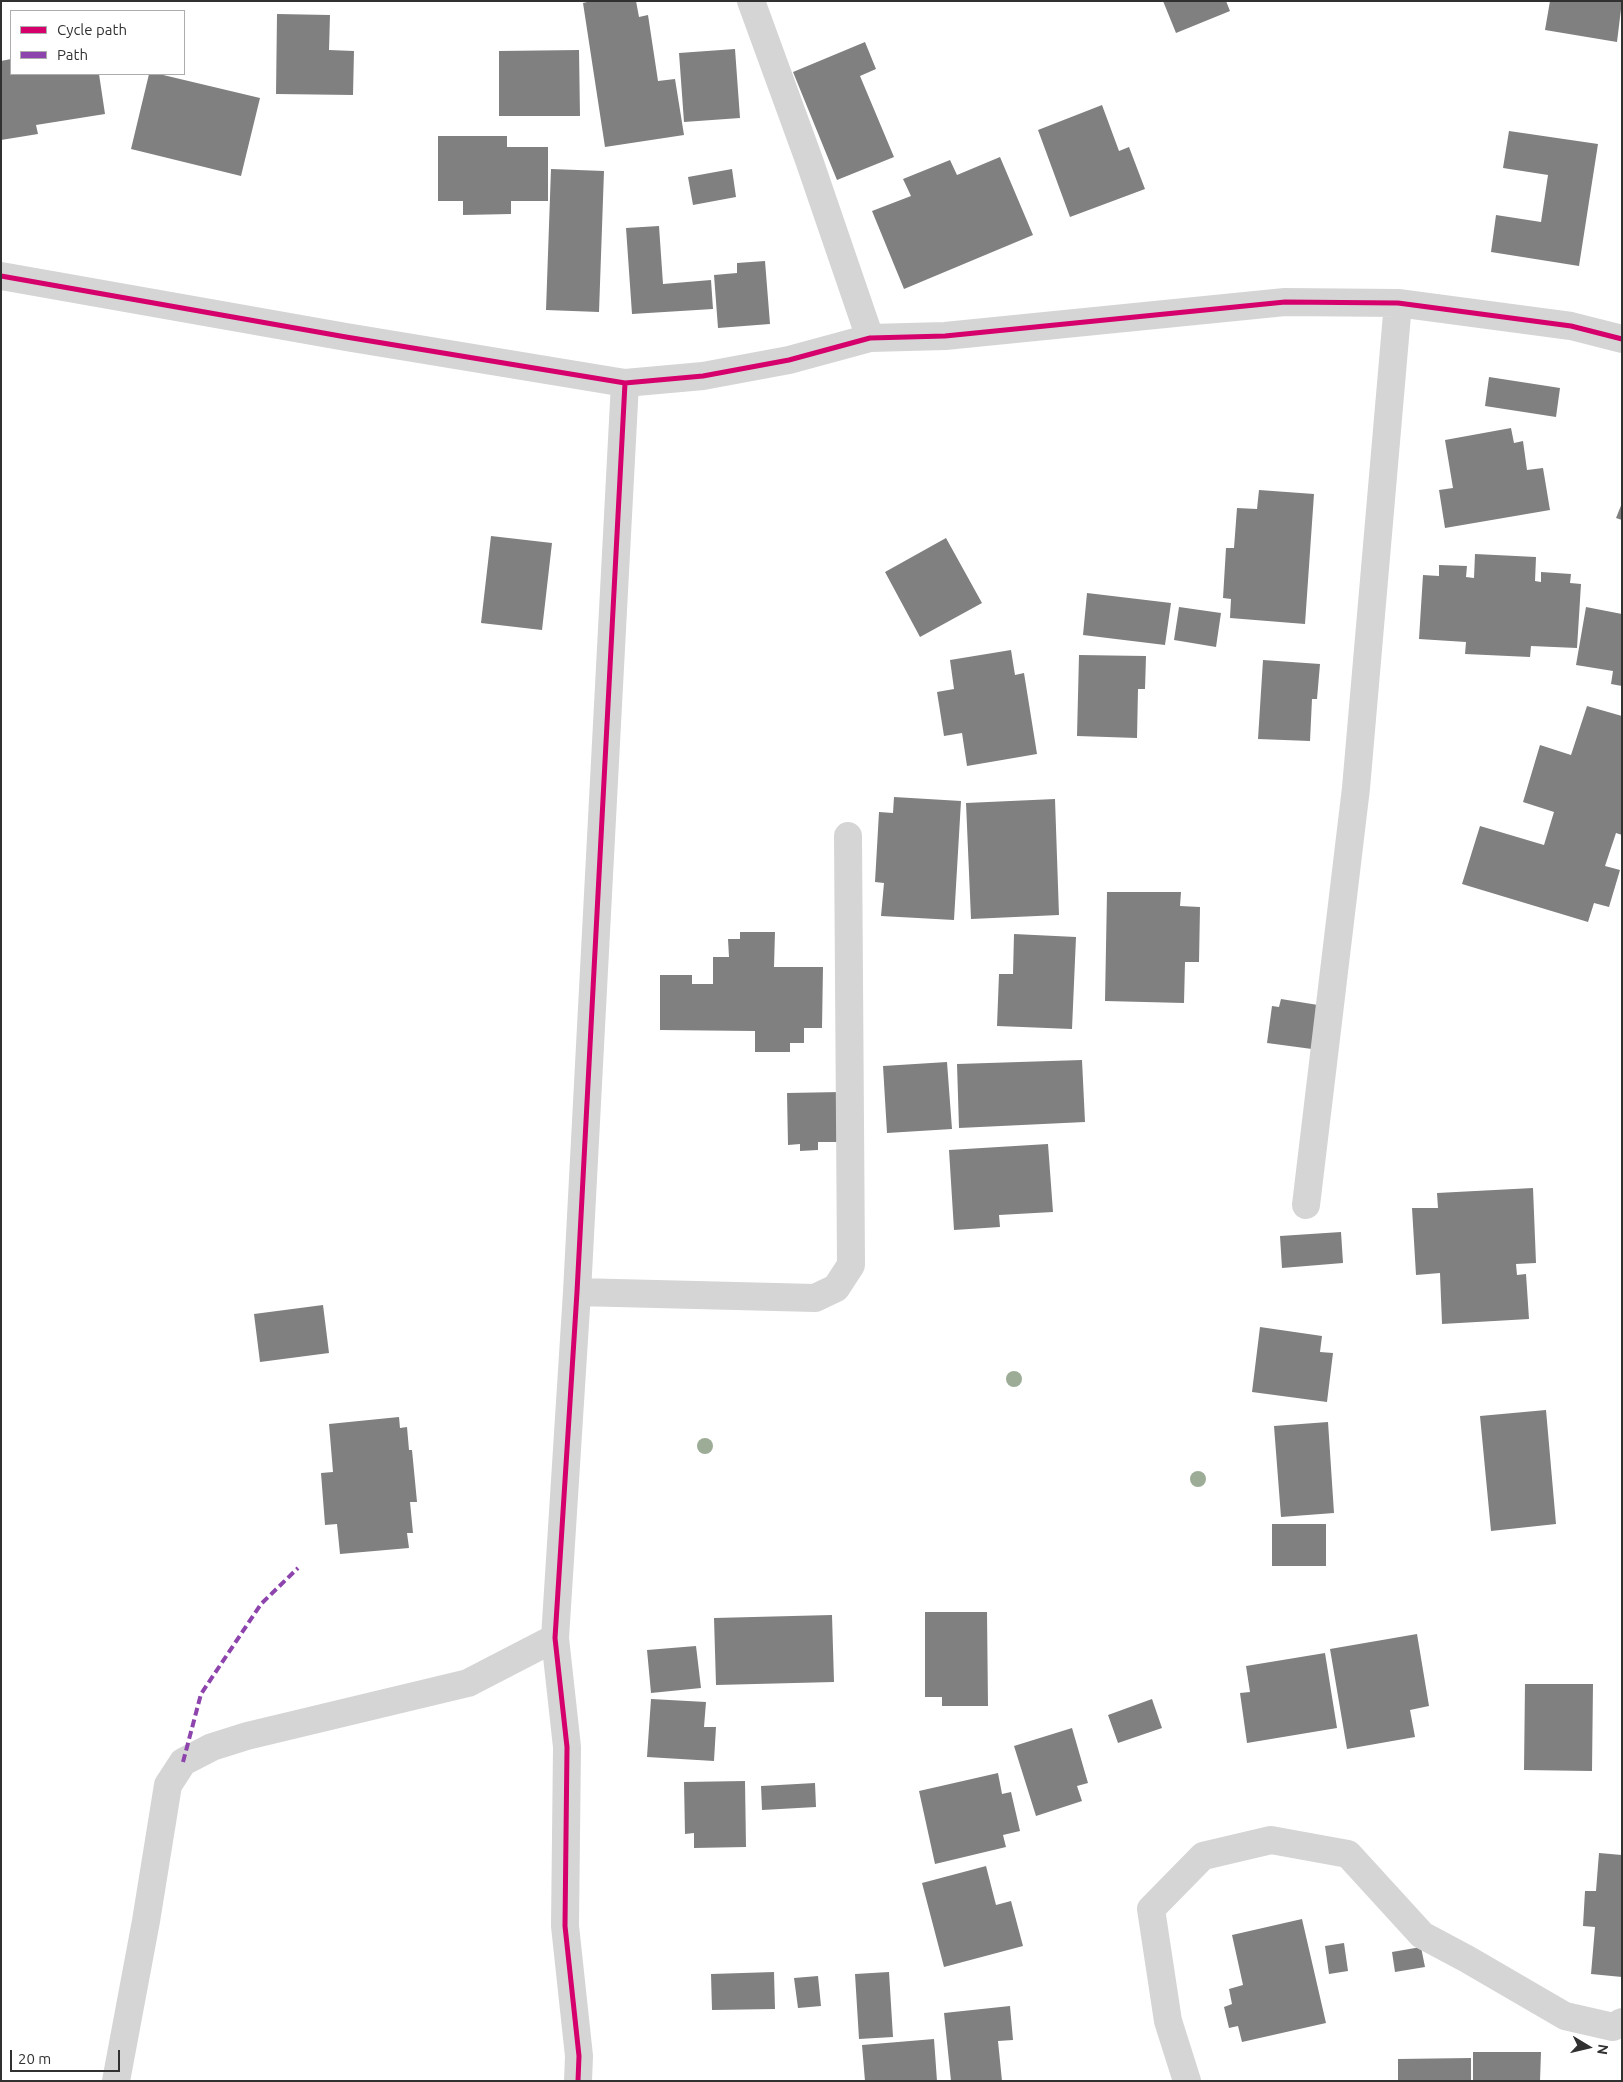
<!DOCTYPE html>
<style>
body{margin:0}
#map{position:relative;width:1623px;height:2082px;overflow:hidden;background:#fff;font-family:Ubuntu,sans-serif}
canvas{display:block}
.frame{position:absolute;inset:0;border:2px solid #313131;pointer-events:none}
.legend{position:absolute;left:10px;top:10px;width:175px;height:65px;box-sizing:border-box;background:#fff;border:1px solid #adadad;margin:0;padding:6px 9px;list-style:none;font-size:15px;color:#313131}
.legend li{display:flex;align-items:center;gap:10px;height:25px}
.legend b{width:25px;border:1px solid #adadad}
.north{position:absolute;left:1563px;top:2022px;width:50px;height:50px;-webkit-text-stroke:4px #fff;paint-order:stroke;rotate:99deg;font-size:14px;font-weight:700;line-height:20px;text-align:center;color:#313131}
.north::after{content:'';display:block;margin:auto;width:18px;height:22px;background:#313131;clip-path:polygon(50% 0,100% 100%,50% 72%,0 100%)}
.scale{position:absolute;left:10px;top:2050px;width:110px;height:22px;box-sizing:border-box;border:2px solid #313131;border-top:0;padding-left:6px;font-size:15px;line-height:18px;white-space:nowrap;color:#313131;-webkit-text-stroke:4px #fff;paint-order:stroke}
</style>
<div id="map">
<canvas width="1623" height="2082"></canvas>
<div class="frame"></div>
<ul class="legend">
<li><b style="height:6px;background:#d6006c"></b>Cycle path</li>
<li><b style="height:6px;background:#8e44ad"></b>Path</li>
</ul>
<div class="north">N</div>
<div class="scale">20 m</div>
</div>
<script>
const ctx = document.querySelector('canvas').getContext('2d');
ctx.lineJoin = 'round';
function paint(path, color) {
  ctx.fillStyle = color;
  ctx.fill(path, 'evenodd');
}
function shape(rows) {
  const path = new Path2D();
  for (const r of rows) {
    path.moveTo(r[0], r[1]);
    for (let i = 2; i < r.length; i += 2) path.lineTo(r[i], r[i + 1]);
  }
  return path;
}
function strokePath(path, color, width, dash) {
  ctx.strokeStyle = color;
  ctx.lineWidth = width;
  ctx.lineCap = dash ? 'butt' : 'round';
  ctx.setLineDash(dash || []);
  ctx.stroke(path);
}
paint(shape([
 [591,1,636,1,639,17,648,15,658,81,675,79,684,135,605,147,583,3],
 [1163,1,1226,1,1230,11,1176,33],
 [1550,1,1622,1,1617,42,1545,30],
 [277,14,330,15,329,50,354,51,353,95,276,94],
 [865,42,876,69,860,76,894,157,837,180,793,72],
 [735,49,740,118,684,122,679,53],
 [579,50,580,116,499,116,499,51],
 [11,59,11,74,99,74,105,114,36,125,38,134,1,140,1,61],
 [149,74,159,74,260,98,241,176,131,149],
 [1102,105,1119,151,1129,147,1145,189,1070,217,1038,130],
 [1509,131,1598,144,1579,266,1491,252,1496,215,1541,222,1548,175,1503,168],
 [438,136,507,136,507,147,548,147,548,201,511,201,511,214,463,215,463,201,438,201],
 [1000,157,1033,235,904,289,872,211,911,196,903,179,950,160,957,175],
 [551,169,604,171,599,312,546,310],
 [732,169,736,197,693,205,688,177],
 [659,226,663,284,711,280,713,309,632,314,626,228],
 [765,261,770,324,718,328,714,275,737,273,737,263],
 [1489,377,1560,388,1556,417,1485,406],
 [1511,428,1514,443,1523,441,1527,470,1543,468,1550,510,1445,528,1439,490,1453,488,1445,440],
 [1259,490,1314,494,1305,624,1230,618,1231,599,1223,598,1226,548,1234,548,1237,508,1257,509],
 [1622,503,1622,520,1616,518],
 [491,536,552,543,542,630,481,623],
 [946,538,982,603,920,637,885,572],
 [1475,554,1536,557,1535,581,1541,582,1541,572,1571,574,1570,583,1581,584,1577,648,1531,646,1530,657,1465,654,1466,642,1419,639,1423,575,1439,576,1439,565,1467,566,1466,577,1474,578],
 [1087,593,1171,603,1165,645,1083,635],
 [1179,607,1221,613,1216,647,1174,640],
 [1586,607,1622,614,1622,686,1611,684,1613,671,1576,665],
 [1011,650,1015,675,1024,673,1037,754,967,766,962,733,944,736,937,692,954,689,950,660],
 [1079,655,1146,656,1145,689,1138,689,1137,738,1077,736],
 [1263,660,1320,664,1317,699,1312,699,1310,741,1258,739],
 [1587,706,1622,716,1622,835,1616,833,1605,866,1620,870,1609,907,1594,903,1588,922,1462,884,1480,826,1544,845,1554,812,1523,802,1540,745,1571,755],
 [894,797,961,801,954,920,881,916,884,883,875,882,879,812,893,813],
 [1055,799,1059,915,971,919,966,803],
 [1107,892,1181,892,1180,906,1200,907,1199,962,1185,962,1184,1003,1105,1001],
 [740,932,775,932,774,967,823,967,822,1028,804,1028,804,1043,790,1043,790,1052,755,1052,755,1031,660,1030,660,975,692,975,692,984,713,984,713,957,729,957,728,939,740,939],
 [1014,934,1076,937,1072,1029,997,1026,999,974,1013,974],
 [1281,999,1318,1005,1312,1049,1267,1043,1272,1006,1279,1007],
 [1082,1060,1085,1122,959,1128,957,1064],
 [947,1062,952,1129,887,1133,883,1066],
 [841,1092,841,1142,818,1142,818,1150,800,1151,800,1144,788,1145,787,1093],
 [1048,1144,1053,1212,999,1215,1000,1227,954,1230,949,1150],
 [1533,1188,1536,1263,1516,1264,1517,1275,1526,1274,1529,1319,1442,1324,1440,1273,1416,1275,1412,1208,1438,1208,1437,1193],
 [1341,1232,1343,1263,1282,1268,1280,1236],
 [323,1305,329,1353,260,1362,254,1314],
 [1260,1327,1322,1336,1320,1352,1333,1353,1327,1402,1252,1392],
 [1546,1410,1556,1524,1491,1531,1480,1416],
 [399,1417,400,1428,407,1427,409,1450,412,1450,417,1502,410,1502,413,1533,407,1533,409,1548,340,1554,337,1524,325,1525,321,1473,333,1472,329,1424],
 [1328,1422,1334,1513,1281,1517,1274,1426],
 [1272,1524,1326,1524,1326,1566,1272,1566],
 [925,1612,987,1612,988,1706,942,1706,942,1697,925,1697],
 [832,1615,834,1682,716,1685,714,1618],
 [1417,1634,1429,1706,1410,1710,1415,1737,1347,1749,1330,1649],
 [696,1646,701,1688,651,1693,647,1650],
 [1325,1653,1337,1728,1247,1743,1240,1693,1250,1692,1246,1666],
 [1525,1684,1593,1684,1592,1771,1524,1770],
 [651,1699,706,1702,704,1727,716,1727,714,1761,647,1757],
 [1152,1699,1162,1728,1118,1743,1108,1715],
 [1072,1728,1088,1783,1077,1786,1082,1801,1036,1816,1014,1746],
 [998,1773,1002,1794,1011,1792,1020,1831,1003,1835,1006,1847,935,1864,919,1791],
 [745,1781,746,1847,694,1848,694,1833,685,1834,684,1782],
 [815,1783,816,1807,762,1810,761,1786],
 [1599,1853,1622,1855,1622,1977,1591,1974,1595,1927,1583,1926,1585,1891,1596,1891],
 [986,1866,996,1905,1011,1901,1023,1946,944,1967,922,1883],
 [1302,1919,1326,2023,1242,2042,1238,2026,1229,2028,1224,2007,1232,2004,1229,1989,1243,1985,1232,1935],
 [1344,1943,1348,1971,1329,1974,1325,1946],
 [1421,1947,1425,1967,1395,1972,1392,1952],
 [774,1972,775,2009,712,2010,711,1974],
 [889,1972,893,2037,859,2039,855,1974],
 [818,1976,821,2006,798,2008,794,1978],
 [1010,2006,1013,2040,998,2041,1002,2081,951,2081,944,2013],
 [934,2039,937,2081,865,2081,862,2045],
 [1473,2052,1541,2052,1540,2081,1473,2081],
 [1471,2058,1471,2081,1398,2081,1398,2059]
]), '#808080');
strokePath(shape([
 [751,1,809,160,870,338],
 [1,276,346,337,625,383,703,376,789,360,870,338,945,336,1285,302,1398,303,1571,326,1622,339],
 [1306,1205,1356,788,1398,303],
 [577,1292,815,1298,836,1288,851,1265,848,836],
 [116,2081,146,1921,168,1785,183,1762,212,1747,247,1736,468,1683,555,1638],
 [578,2081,579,2056,565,1926,567,1747,555,1638,577,1292,625,383],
 [1187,2081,1168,2021,1151,1909,1203,1856,1271,1840,1348,1854,1422,1935,1467,1959,1565,2016,1613,2027,1622,2022]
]), '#d5d5d5', 28);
strokePath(shape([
 [183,1762,201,1694,261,1604,298,1568]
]), '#8e44ad', 4, [8, 4]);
strokePath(shape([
 [1,276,346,337,625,383,703,376,789,360,870,338,945,336,1285,302,1398,303,1571,326,1622,339],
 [578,2081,579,2056,565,1926,567,1747,555,1638,577,1292,625,383]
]), '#d6006c', 5);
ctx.fillStyle = '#9dac97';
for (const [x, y] of [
 [1014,1379],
 [705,1446],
 [1198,1479]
]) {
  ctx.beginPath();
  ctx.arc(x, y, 8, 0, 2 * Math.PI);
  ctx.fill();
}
</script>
